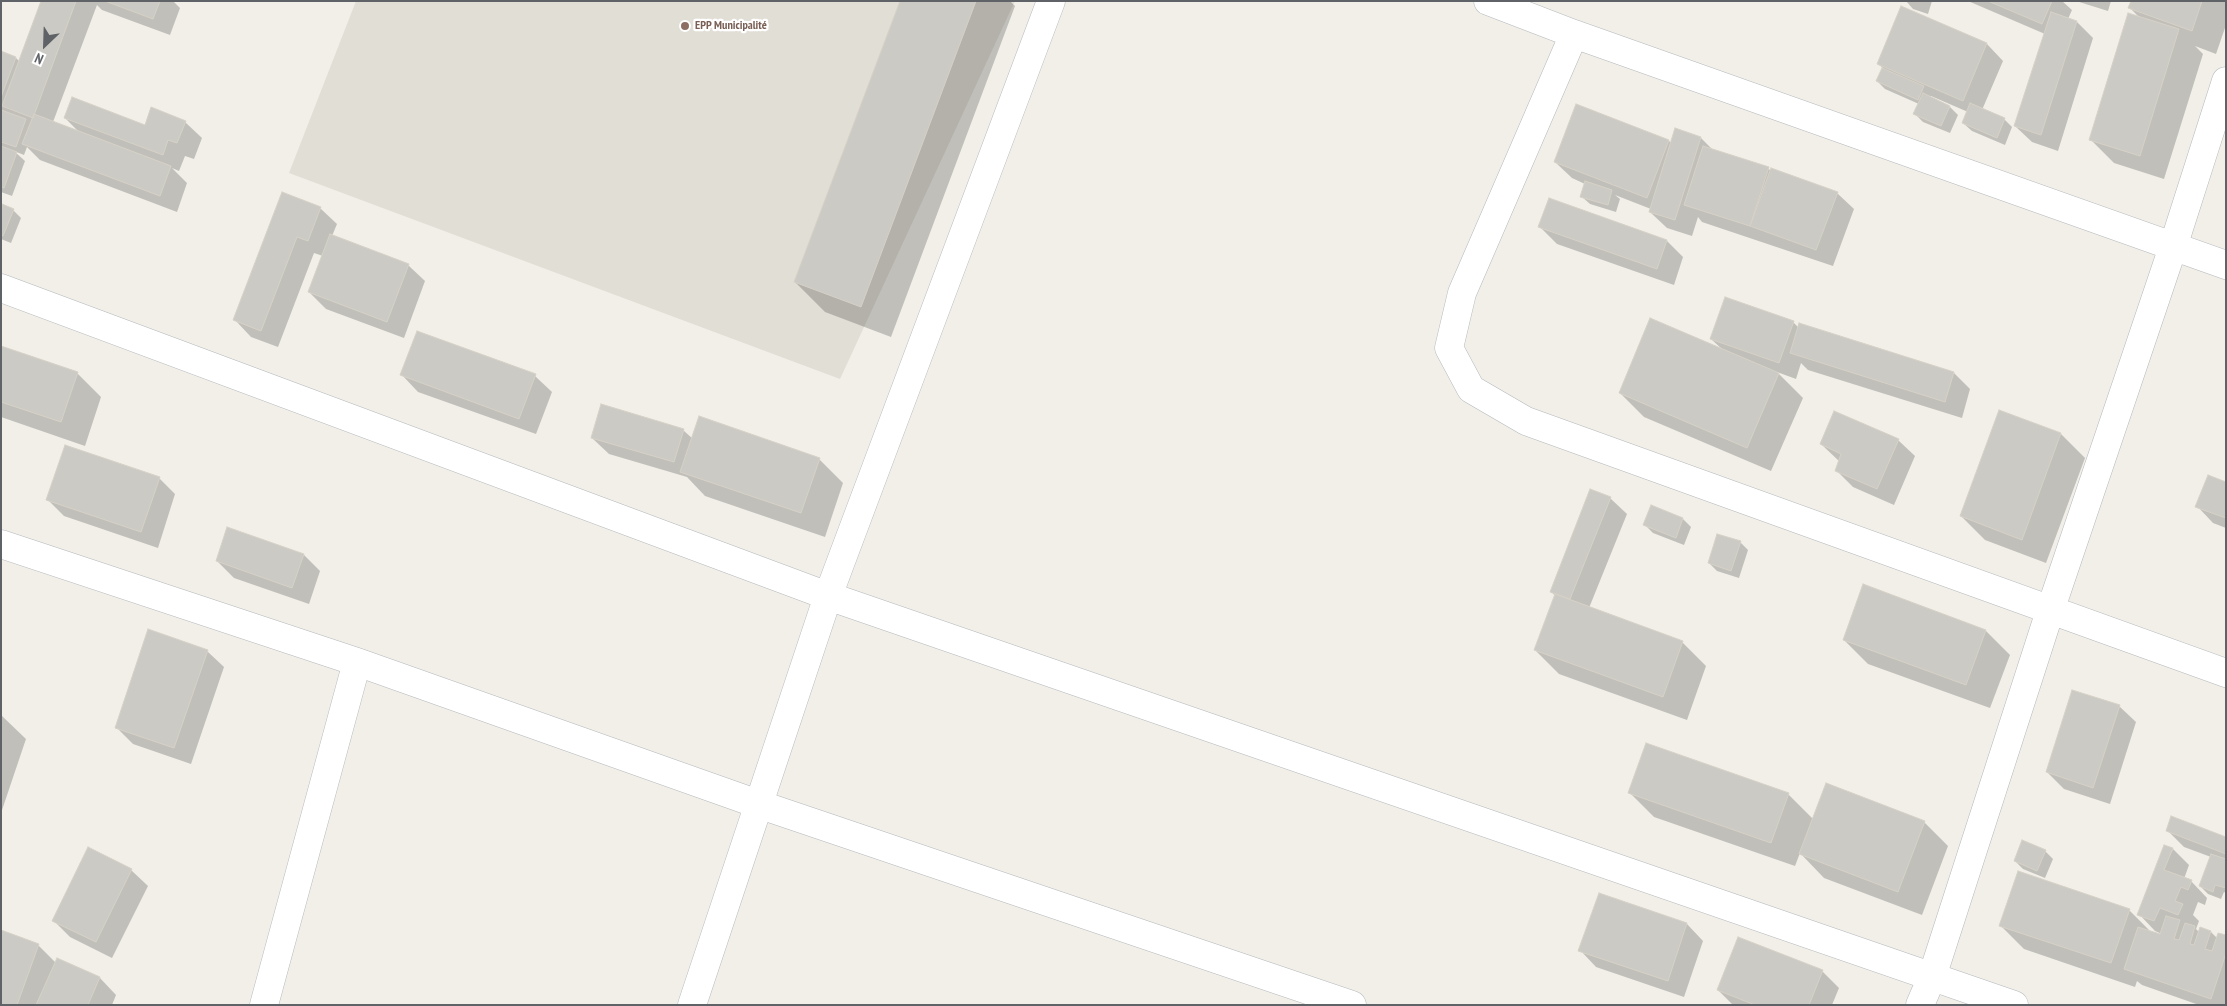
<!DOCTYPE html>
<meta charset="utf-8">
<style>
body{margin:0}
#map{position:relative;width:2227px;height:1006px;overflow:hidden;background:#f1efe8;font-family:"PT Sans Narrow",sans-serif}
canvas{display:block}
.frame{position:absolute;inset:0;border:2px solid #5f6368;pointer-events:none}
.north{position:absolute;left:20px;top:20px;width:50px;height:50px;-webkit-text-stroke:4px #fff;paint-order:stroke;rotate:204deg;font-size:14px;font-weight:700;line-height:20px;text-align:center;color:#5f6368}
.north::after{content:'';display:block;margin:auto;width:18px;height:22px;background:#5f6368;clip-path:polygon(50% 0,100% 100%,50% 72%,0 100%)}
</style>
<div id="map">
<canvas width="2227" height="1006"></canvas>
<div class="frame"></div>
<div class="north">N</div>
</div>
<script>
const ctx = document.querySelector('canvas').getContext('2d');
ctx.lineJoin = 'round';
function paint(path, color) {
  ctx.fillStyle = color;
  ctx.fill(path, 'evenodd');
}
function shape(rows) {
  const path = new Path2D();
  for (const r of rows) {
    path.moveTo(r[0], r[1]);
    for (let i = 2; i < r.length; i += 2) path.lineTo(r[i], r[i + 1]);
  }
  return path;
}
function strokePath(path, color, width, dash) {
  ctx.strokeStyle = color;
  ctx.lineWidth = width;
  ctx.lineCap = dash ? 'butt' : 'round';
  ctx.setLineDash(dash || []);
  ctx.stroke(path);
}
function label(font, color, halo, rows, align = 'center') {
  ctx.font = font + ' "PT Sans Narrow",sans-serif';
  ctx.lineWidth = 4.5;
  ctx.setLineDash([]);
  ctx.textBaseline = 'middle';
  ctx.strokeStyle = halo;
  ctx.fillStyle = color;
  for (const [text, x, y, turn = 0] of rows) {
    ctx.save();
    ctx.translate(x, y);
    ctx.rotate((+turn || 0) * Math.PI / 180);
    ctx.textAlign = isNaN(turn) ? turn : align;
    if (halo) ctx.strokeText(text, 0, 0);
    ctx.fillText(text, 0, 0);
    ctx.restore();
  }
}
paint(shape([
 [356,1,1015,1,840,379,289,173]
]), '#e1ded6');
paint(shape([
 [42,1,173,1,180,8,170,35,102,10,97,5,53,122,80,133,65,118,146,126,185,122,202,138,194,159,185,156,179,171,172,168,187,183,177,212,40,160,27,147,24,155,14,151,25,161,12,196,1,192,1,53,16,58,20,62],
 [901,1,1010,1,1015,6,891,337,825,312,795,282],
 [1906,1,1932,1,1928,14,1913,9],
 [1968,1,2062,1,2072,10,2068,19,2077,22,2093,38,2058,151,2032,142,2015,126,2045,34],
 [2076,1,2111,1,2108,11],
 [2132,1,2226,1,2226,25,2216,54,2195,46,2203,54,2164,179,2114,163,2090,139,2139,17,2130,8],
 [1902,8,1987,44,2003,61,1982,110,2004,119,2012,127,2005,145,1972,131,1963,123,1968,112,1931,96,1929,98,1950,107,1958,115,1950,133,1923,122,1915,114,1919,104,1885,89,1877,81,1883,68,1878,64],
 [1577,105,1669,141,1672,144,1701,138,1713,150,1837,193,1854,209,1833,266,1702,222,1698,217,1692,236,1667,228,1650,212,1651,209,1615,195,1620,199,1616,212,1590,204,1581,196,1585,184,1572,178,1555,162],
 [283,193,320,208,337,224,332,236,408,265,425,281,404,338,326,309,309,292,323,256,314,253,278,347,251,337,235,320],
 [2,206,13,210,21,218,11,243,1,239],
 [1540,227,1667,241,1683,257,1674,285,1557,244],
 [1793,322,1799,328,1800,325,1954,373,1970,389,1962,418,1808,370,1801,363,1796,379,1777,372,1803,398,1771,471,1644,417,1620,393,1723,350,1711,339],
 [1,347,77,373,101,397,85,446,1,417],
 [402,375,535,376,552,392,536,434,418,392],
 [1999,412,2061,434,2085,458,2046,563,1985,540,1961,516],
 [683,430,693,439,819,459,843,483,825,537,705,496,687,477,609,454,592,438],
 [1898,440,1915,456,1894,505,1853,487,1836,470,1840,462,1821,444],
 [159,478,175,494,158,548,64,516,48,500],
 [2226,484,2226,528,2213,523,2197,506],
 [1610,498,1627,514,1589,608,1682,642,1706,666,1687,720,1559,674,1535,650,1555,596,1551,591],
 [1652,506,1683,519,1691,527,1684,545,1653,533,1645,525],
 [1740,542,1748,550,1739,578,1717,571,1709,563],
 [304,555,320,571,309,604,234,578,217,561],
 [1864,586,1986,631,2010,655,1990,708,1868,664,1844,640],
 [207,651,224,667,191,764,133,744,116,727],
 [2119,706,2136,722,2110,804,2064,789,2047,772],
 [1,715,26,739,1,813],
 [1630,793,1788,794,1813,819,1924,822,1948,846,1922,915,1824,878,1800,853,1795,866,1654,817],
 [2167,830,2226,838,2226,893,2224,892,2221,899,2208,894,2200,886,2211,857,2184,847],
 [2173,849,2189,865,2184,879,2191,881,2207,898,2205,905,2198,902,2193,915,2199,921,2196,929,2199,932,2201,929,2211,932,2217,938,2226,937,2226,1005,2199,1005,2142,985,2137,981,2135,987,2024,949,2000,925,2129,910,2151,932,2161,935,2162,934,2155,931,2139,914],
 [2045,851,2053,859,2045,878,2023,869,2015,861],
 [131,870,148,886,112,958,70,937,53,920],
 [1599,894,1687,924,1703,941,1684,997,1596,967,1580,950],
 [38,945,56,963,57,959,100,978,116,995,112,1005,1,1005],
 [1822,971,1839,988,1832,1005,1733,1005,1718,990]
]), '#0003');
const building = shape([
 [41,1,76,1,33,118,2,106,41,1],
 [105,1,160,1,153,19,105,1],
 [900,1,976,1,861,307,794,282,900,1],
 [1988,1,2052,1,2042,24,1988,1],
 [2131,1,2202,1,2192,31,2128,8,2131,1],
 [1901,6,1987,43,1963,101,1877,64,1901,6],
 [2051,12,2077,21,2041,135,2014,126,2051,12],
 [2128,13,2179,29,2140,156,2089,140,2128,13],
 [1,51,16,57,1,97,1,51],
 [1882,68,1924,86,1918,100,1876,81,1882,68],
 [1923,93,1950,106,1941,126,1913,114,1923,93],
 [72,97,145,125,151,107,186,121,177,143,168,140,163,155,64,118,72,97],
 [1970,103,2005,118,1997,138,1962,123,1970,103],
 [1576,104,1669,140,1647,198,1554,162,1576,104],
 [1,110,26,119,16,147,1,142,1,110],
 [34,114,171,166,160,196,22,144,34,114],
 [1675,128,1701,137,1675,220,1649,212,1675,128],
 [1,146,17,152,4,188,1,187,1,146],
 [1703,146,1769,167,1750,226,1684,205,1703,146],
 [1771,168,1838,192,1816,250,1750,226,1771,168],
 [1585,181,1612,190,1608,205,1580,197,1585,181],
 [282,192,321,207,308,241,297,237,261,331,233,320,282,192],
 [1549,198,1667,240,1657,269,1538,227,1549,198],
 [2,204,14,209,3,236,1,235,2,204],
 [330,234,409,264,387,322,308,292,330,234],
 [1725,297,1794,321,1779,363,1710,339,1725,297],
 [1650,318,1779,373,1747,448,1619,393,1650,318],
 [1799,323,1954,372,1945,402,1790,353,1799,323],
 [417,331,536,374,519,419,400,375,417,331],
 [1,346,78,372,61,422,1,402,1,346],
 [601,404,684,429,674,462,591,438,601,404],
 [1999,410,2061,433,2022,540,1960,516,1999,410],
 [1834,411,1899,439,1877,489,1835,471,1841,454,1820,444,1834,411],
 [699,416,820,458,801,513,680,472,699,416],
 [65,445,160,477,141,532,46,500,65,445],
 [2208,475,2226,482,2226,518,2195,507,2208,475],
 [1590,489,1611,497,1570,599,1550,592,1590,489],
 [1651,505,1683,518,1676,538,1643,525,1651,505],
 [227,527,304,554,292,588,216,561,227,527],
 [1717,534,1741,541,1731,571,1708,563,1717,534],
 [1863,584,1986,630,1966,685,1843,640,1863,584],
 [1555,594,1683,641,1663,697,1534,650,1555,594],
 [148,629,208,650,174,748,115,728,148,629],
 [2072,690,2120,705,2093,788,2046,772,2072,690],
 [1646,743,1789,793,1771,843,1628,793,1646,743],
 [1826,783,1925,821,1898,892,1799,854,1826,783],
 [2171,816,2226,837,2226,854,2166,831,2171,816],
 [2022,840,2046,850,2037,871,2014,861,2022,840],
 [2164,845,2173,848,2164,870,2192,880,2188,890,2181,887,2175,901,2183,904,2178,915,2160,908,2154,921,2137,915,2164,845],
 [88,847,132,869,96,942,52,921,88,847],
 [2211,854,2226,859,2226,888,2215,885,2213,892,2199,886,2211,854],
 [2018,871,2130,909,2111,963,1999,926,2018,871],
 [1599,893,1687,923,1668,981,1578,951,1599,893],
 [2166,916,2180,920,2174,939,2179,940,2185,923,2195,926,2190,944,2194,945,2200,927,2211,931,2205,949,2212,951,2218,933,2226,935,2226,953,2211,999,2124,969,2138,927,2160,934,2166,916],
 [1,930,39,944,17,1005,1,1005,1,930],
 [1738,937,1823,970,1809,1005,1755,1005,1717,990,1738,937],
 [57,958,100,977,88,1005,36,1005,57,958]
]);
paint(building, '#cccac5');
strokePath(building, '#d6d1c6', 1);
const minor = shape([
 [1488,1,1574,34,2226,265],
 [1574,34,1462,293,1449,348,1471,389,1526,421,2226,673],
 [1,288,828,596,2014,1005],
 [1,544,357,662,758,804,1352,1005],
 [264,1005,357,662],
 [692,1005,828,596,1051,1],
 [1920,1005,1932,977,2050,611,2173,247,2226,81]
]);
strokePath(minor, '#b5b8bc', 29);
strokePath(minor, '#fff', 28);
for (const [x, y, r, color] of [
 [685,26,5,"#8d6e63"]
]) {
  const dot = new Path2D();
  dot.arc(x, y, r, 0, 2 * Math.PI);
  ctx.fillStyle = color;
  ctx.fill(dot);
  strokePath(dot, '#fff', 2);
}
label('bold 12px', '#785e54', '#fff', [
 ["EPP Municipalité",695,26]
], 'left');
</script>
